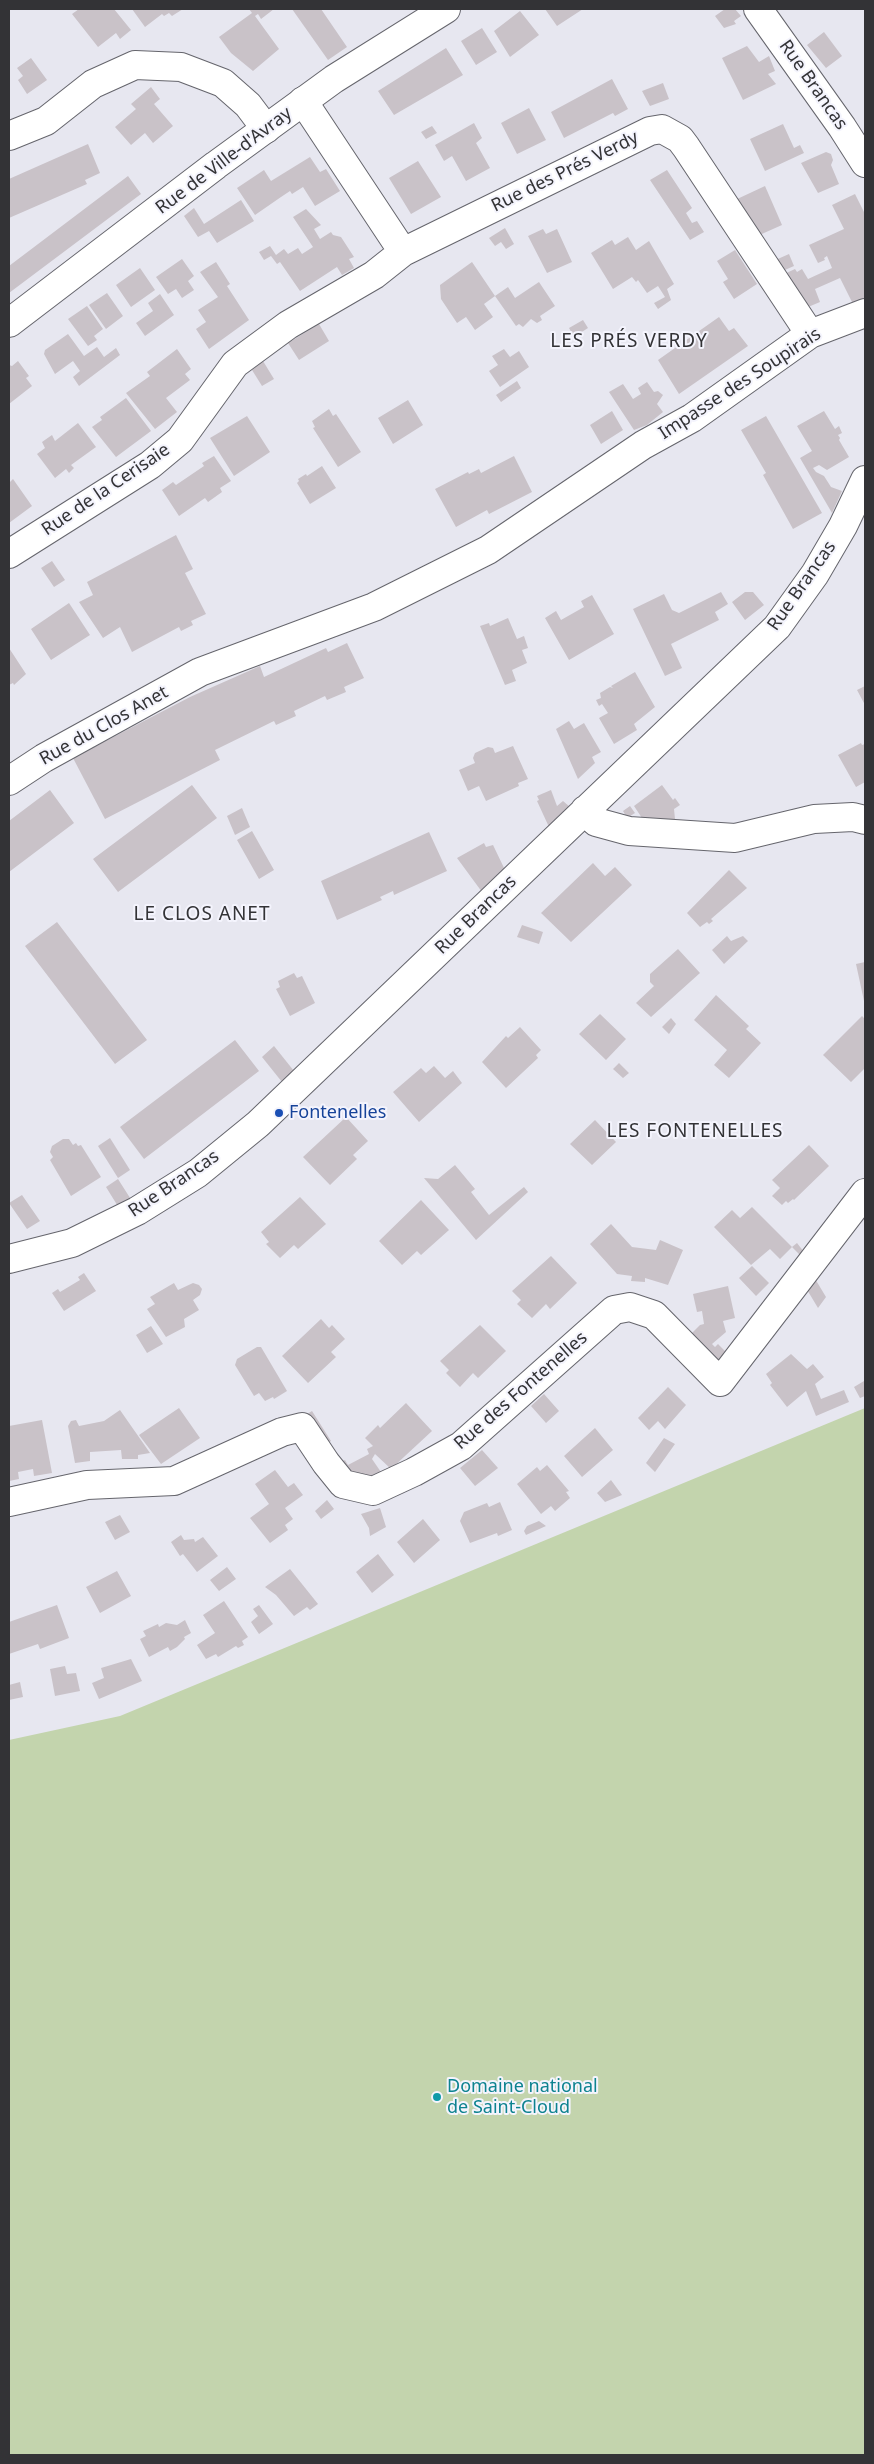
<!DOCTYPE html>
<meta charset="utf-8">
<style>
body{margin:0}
#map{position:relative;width:874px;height:2464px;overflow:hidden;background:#e7e7f0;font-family:"Noto Sans",sans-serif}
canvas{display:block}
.frame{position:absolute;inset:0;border:10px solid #333336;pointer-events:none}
</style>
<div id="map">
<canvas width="874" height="2464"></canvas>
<div class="frame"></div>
</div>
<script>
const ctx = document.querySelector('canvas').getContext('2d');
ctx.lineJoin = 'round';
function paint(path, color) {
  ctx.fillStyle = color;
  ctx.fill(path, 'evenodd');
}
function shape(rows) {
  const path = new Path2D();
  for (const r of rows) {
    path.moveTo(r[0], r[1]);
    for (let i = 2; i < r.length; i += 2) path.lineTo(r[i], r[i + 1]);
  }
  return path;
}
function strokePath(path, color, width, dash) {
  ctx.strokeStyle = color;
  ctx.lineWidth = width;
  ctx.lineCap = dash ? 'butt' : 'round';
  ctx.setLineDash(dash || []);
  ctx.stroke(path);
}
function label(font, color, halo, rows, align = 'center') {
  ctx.font = font + ' "Noto Sans",sans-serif';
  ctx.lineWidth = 4;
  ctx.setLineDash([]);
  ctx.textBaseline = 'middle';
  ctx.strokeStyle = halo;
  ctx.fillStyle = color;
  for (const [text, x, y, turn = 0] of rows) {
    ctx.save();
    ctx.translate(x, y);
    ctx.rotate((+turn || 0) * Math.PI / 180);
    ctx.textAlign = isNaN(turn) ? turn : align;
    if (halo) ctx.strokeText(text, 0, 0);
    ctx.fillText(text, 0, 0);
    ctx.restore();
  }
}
paint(shape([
 [865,1408,865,2455,9,2455,9,1740,120,1716]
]), '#c3d4ad');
paint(shape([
 [79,9,114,9,131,30,120,39,116,33,98,47,72,14],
 [132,9,183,9,172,16,169,13,164,16,162,14,145,27],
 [249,9,274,9,261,19,258,14,255,16,279,49,253,71,231,53,219,37,252,13],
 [292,9,321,9,347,47,328,60],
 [545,9,583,9,557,26],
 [725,9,735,9,741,16,734,21,736,24,724,28,715,16],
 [520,11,539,35,510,57,494,31],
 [482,28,497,52,476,65,461,41],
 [824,32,842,56,826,68,807,45],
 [747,46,759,62,769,56,775,71,768,74,776,84,743,100,722,58],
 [446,48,463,75,394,115,378,91],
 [31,58,47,80,27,94,18,80,23,76,17,68],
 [612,79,628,109,615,116,613,113,564,138,551,112],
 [663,83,669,99,650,106,642,91],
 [151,87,160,99,154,104,173,126,153,143,145,133,131,145,115,127,136,109,131,104],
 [529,108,546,140,517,154,501,123],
 [474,123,482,138,476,143,490,168,466,181,452,156,444,161,435,145],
 [783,124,794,148,800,145,804,153,765,171,750,139],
 [432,126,437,133,426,139,421,132],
 [88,144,100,173,85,180,87,184,9,218,9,179],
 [826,152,831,154,833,160,831,165,839,184,818,193,801,163],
 [310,157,320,172,326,169,340,191,315,206,303,187,292,194,290,191,281,197,255,215,237,188,264,170,271,181],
 [418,161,441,197,411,214,389,178],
 [667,170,692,208,686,213,692,223,697,221,704,232,690,240,650,180],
 [128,176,141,194,9,293,9,266],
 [765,186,782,225,755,237,735,200],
 [855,194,865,214,865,301,854,306,840,278,815,289,820,302,801,310,780,276,795,269,797,272,802,269,808,279,832,268,827,256,824,258,825,260,818,263,809,245,844,229,832,205],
 [241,200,254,221,217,243,209,231,198,237,184,216,194,208,204,224],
 [306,209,321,225,314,229,320,239,331,232,333,235,341,237,354,257,349,259,354,268,342,275,337,267,300,291,280,262,277,264,271,256,264,260,259,252,270,246,276,255,284,249,288,254,298,248,302,254,313,247,293,217],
 [505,228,514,244,506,249,501,242,495,246,489,238],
 [543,229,546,234,557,229,572,262,547,273,528,236],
 [628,237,636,250,649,241,674,284,667,289,671,300,658,309,654,303,665,297,658,286,647,293,638,280,636,282,632,277,613,289,591,253,612,240,615,245],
 [735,250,757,284,734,299,723,282,728,279,717,261],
 [789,254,794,266,778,273,771,262],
 [182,259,194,276,188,281,194,290,182,298,176,289,168,294,156,277],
 [216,262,230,284,227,286,249,320,209,349,196,329,206,322,198,310,218,297,200,272],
 [472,262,495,296,484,304,493,317,475,330,466,317,457,323,441,299,440,285],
 [140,268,155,290,131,307,116,285],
 [539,282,555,306,540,316,542,320,537,323,531,319,523,327,519,324,516,326,495,296,508,287,515,298],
 [107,293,123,316,106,329,89,305],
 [160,294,174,315,145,336,136,323,153,311,148,303],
 [87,306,103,329,94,336,97,340,88,346,68,319],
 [719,317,729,331,734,328,748,346,679,394,658,360],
 [583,320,588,328,574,337,569,328],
 [319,324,329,341,299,360,288,343],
 [68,334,84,356,97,347,104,357,116,348,120,355,79,386,73,377,80,371,73,361,55,374,44,354,45,350],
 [177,349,191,369,185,374,190,380,166,398,177,412,155,429,126,393,150,376,147,372],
 [504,349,510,357,519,351,529,367,500,387,489,371,498,365,492,356],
 [18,361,29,376,26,378,32,386,9,404,9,365,12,366],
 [263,361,274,379,262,386,252,370],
 [517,381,521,388,501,402,496,395],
 [647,382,654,392,658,391,663,395,657,404,663,412,647,425,634,430,609,392,623,384,633,399,641,394,638,388],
 [126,398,151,431,116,457,92,427,102,420,100,417],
 [408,400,423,425,393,444,378,418],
 [329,409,333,416,336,414,361,452,338,467,313,428,315,427,312,421],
 [612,411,623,430,601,444,590,425],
 [824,411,835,429,839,426,842,433,838,435,840,438,839,440,849,457,827,470,819,465,813,468,816,472,824,476,831,487,842,491,832,513,800,458,812,451,797,426],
 [247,416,270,452,234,476,210,438],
 [766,416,822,513,793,529,763,475,766,473,741,430],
 [78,423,96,447,71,465,74,468,69,473,66,469,55,478,37,454,45,448,42,442,52,435,55,441],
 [214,456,231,481,220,488,222,492,208,502,205,498,179,516,162,490,173,482,176,485,204,466,202,463],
 [514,456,532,492,489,514,487,510,456,527,435,489,468,472,469,474,479,469,481,473],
 [322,466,336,488,310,504,297,483,299,481,298,479,306,474,307,476],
 [13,479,32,506,9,523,9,483],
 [176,535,193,569,185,573,206,614,191,621,193,625,181,631,179,627,132,652,120,627,103,638,79,602,93,595,87,582],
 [52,561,65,580,54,587,41,568],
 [721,592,728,604,715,612,719,620,671,644,682,668,665,676,633,609,664,594,672,610,679,613],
 [745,592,753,592,764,605,745,620,732,602],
 [592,595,614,634,569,660,545,618,556,611,561,620,584,607,581,601],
 [69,603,90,635,51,660,31,629],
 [508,618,517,639,524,636,528,648,522,650,527,663,512,670,516,681,505,685,480,626,489,623,490,626],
 [347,643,364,678,344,687,346,692,327,700,325,696,294,711,296,716,276,725,274,721,215,750,220,760,105,819,73,758,190,697,260,666,264,677,326,648,328,652],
 [9,648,26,674,14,685,13,683,9,685],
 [635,672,655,707,634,724,637,730,614,744,599,718,608,713,602,704,599,706,596,700,601,698,600,693,610,687,613,688,611,686],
 [865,686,865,705,857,690],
 [569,721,574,729,584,723,601,752,592,757,595,763,578,779,556,729],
 [861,743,862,745,865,744,865,782,856,787,838,755],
 [513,746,528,779,518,783,519,786,486,801,479,786,468,791,459,770,475,763,473,758,475,753,488,747,493,748,495,753],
 [192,785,217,818,118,892,93,859],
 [662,785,673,800,675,798,680,805,674,809,675,819,661,828,638,820,642,818,634,806],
 [50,790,74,823,9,872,9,821],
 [551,790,557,806,563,801,570,807,549,827,537,801,539,800,537,796],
 [630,806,635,813,627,818,623,811],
 [242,808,250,827,235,835,227,816],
 [252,831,274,870,259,879,237,840],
 [429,832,447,871,394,895,393,891,380,897,382,900,337,920,321,881],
 [484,843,486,847,493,845,505,870,482,892,457,858],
 [593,863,605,876,615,867,632,885,571,942,541,913],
 [729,870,747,888,711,919,713,921,709,924,707,922,700,927,687,913],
 [57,922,147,1040,115,1064,25,946],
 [522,925,543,932,539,944,517,937],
 [727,936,731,941,743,936,748,941,724,964,712,950],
 [678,949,700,973,651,1017,636,1003,654,986,650,982,650,974],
 [865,962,865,1001,864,1001,856,964],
 [294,973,297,978,302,976,315,1003,290,1016,276,989,280,987,278,981],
 [716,995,749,1026,746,1029,761,1043,729,1078,714,1065,727,1050,694,1020],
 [600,1014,626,1039,606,1060,579,1034],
 [862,1016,865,1019,865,1068,851,1082,823,1055],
 [671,1018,676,1024,669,1034,662,1027],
 [520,1027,541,1050,536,1055,538,1058,506,1088,482,1062,506,1036,508,1038],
 [235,1040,259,1071,144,1159,120,1127],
 [274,1046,294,1071,282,1082,262,1057],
 [619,1063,629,1073,623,1078,613,1069],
 [434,1066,445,1078,453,1071,462,1083,419,1122,393,1092,421,1068,426,1073],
 [346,1117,368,1141,353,1155,357,1159,330,1185,303,1157],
 [595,1120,616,1142,592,1165,570,1144],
 [110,1138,130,1170,118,1178,98,1146],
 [63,1139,69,1139,73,1145,76,1143,78,1146,81,1145,101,1177,71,1196,50,1160,53,1157,50,1152,52,1146],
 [809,1145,829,1166,794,1200,793,1199,788,1203,786,1201,782,1205,772,1196,780,1188,772,1180],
 [455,1165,475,1189,471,1192,489,1215,524,1187,528,1192,476,1240,424,1178,438,1179],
 [118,1179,132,1201,119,1208,106,1187],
 [22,1195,40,1221,27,1229,9,1203],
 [300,1197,326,1224,298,1249,294,1245,280,1258,266,1244,269,1242,261,1232],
 [421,1200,449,1230,421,1255,417,1251,402,1265,379,1241],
 [752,1207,792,1247,797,1243,804,1252,801,1256,792,1247,780,1259,770,1249,751,1265,714,1227,732,1210,740,1218],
 [611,1224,632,1247,656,1250,660,1240,683,1250,668,1285,645,1278,645,1282,631,1281,632,1276,617,1274,590,1244],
 [551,1256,577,1283,550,1309,546,1304,532,1318,517,1304,521,1300,512,1291],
 [752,1266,769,1283,756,1296,739,1278],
 [84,1273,96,1291,64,1311,52,1293,58,1289,60,1292,80,1280,78,1277],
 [814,1277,826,1297,818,1308,806,1288],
 [174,1283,178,1290,193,1283,199,1285,202,1289,200,1295,193,1300,199,1310,184,1319,185,1327,166,1337,147,1309,155,1304,150,1297],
 [728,1286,735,1318,723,1321,726,1332,712,1344,715,1347,718,1344,728,1354,715,1371,684,1341,700,1325,704,1324,702,1311,697,1312,693,1294],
 [321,1319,329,1328,332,1325,345,1339,331,1352,336,1357,308,1383,282,1356],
 [480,1325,506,1351,478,1378,473,1373,460,1387,446,1373,449,1370,440,1361],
 [151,1326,163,1344,147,1353,136,1335],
 [257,1347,261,1347,287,1391,274,1399,273,1397,265,1401,259,1393,254,1396,235,1365,237,1359],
 [791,1354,807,1369,813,1364,824,1377,815,1384,821,1399,844,1390,849,1402,816,1416,806,1391,787,1407,770,1385,772,1383,766,1374],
 [864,1381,865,1396,860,1398,854,1387],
 [668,1387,686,1405,665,1429,658,1421,649,1430,638,1418],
 [544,1394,559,1411,546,1423,531,1406],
 [406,1403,432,1431,391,1469,375,1454,372,1459,383,1475,372,1483,341,1468,340,1462,345,1460,348,1465,369,1454,367,1449,373,1446,365,1438,378,1425,380,1428],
 [179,1408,200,1438,161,1464,139,1435],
 [120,1410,150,1453,138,1455,138,1459,122,1459,121,1450,90,1452,90,1461,75,1463,68,1426,71,1421,76,1420,79,1426,104,1421],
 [312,1411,331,1441,321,1447,302,1417],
 [42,1420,52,1473,34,1476,33,1469,18,1472,19,1479,9,1481,9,1426],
 [595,1428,613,1450,582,1477,564,1456],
 [664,1438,675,1444,655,1472,646,1463],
 [482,1450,498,1468,475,1486,460,1468],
 [547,1465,569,1491,566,1492,570,1498,555,1511,551,1506,541,1514,517,1484,537,1467,540,1471],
 [275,1470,288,1487,294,1483,303,1495,285,1508,293,1519,285,1525,288,1530,270,1543,250,1518,269,1504,255,1484],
 [611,1480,622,1495,605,1502,597,1493],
 [327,1500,334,1509,321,1519,315,1511],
 [500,1502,512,1530,498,1536,497,1533,470,1543,460,1521,464,1512,487,1503,489,1507],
 [380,1508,386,1527,370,1536,369,1528,361,1514],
 [120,1515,130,1532,115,1540,105,1522],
 [423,1519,440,1540,414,1563,397,1542],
 [539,1521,546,1526,526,1535,524,1531,527,1526],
 [181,1535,184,1540,194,1539,195,1542,203,1537,218,1556,197,1572,183,1554,180,1556,171,1542],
 [378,1554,394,1575,372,1593,356,1572],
 [227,1567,236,1579,219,1591,210,1580],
 [290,1569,318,1604,310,1610,307,1607,294,1616,276,1595,265,1587],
 [117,1571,131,1596,100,1613,86,1587],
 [224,1601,248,1637,242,1641,244,1645,238,1648,236,1646,218,1657,216,1654,206,1659,197,1645,215,1633,203,1615],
 [57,1605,69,1638,40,1649,38,1644,9,1654,9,1622],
 [259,1605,273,1624,259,1634,251,1622,258,1616,253,1609],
 [185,1620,191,1633,184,1637,185,1639,177,1647,170,1651,168,1647,149,1657,140,1639,146,1636,143,1631,158,1624,159,1627,166,1623,177,1625],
 [131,1659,142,1681,99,1699,92,1683,104,1678,101,1668],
 [65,1666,67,1674,76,1673,80,1691,55,1696,50,1669],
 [20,1682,23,1697,9,1700,9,1685]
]), '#c9c2c8');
const street = shape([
 [758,9,842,127,865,163],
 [303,101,403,252],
 [9,136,46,121,93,84,135,65,181,67,223,83,248,105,266,129],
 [9,554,150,465,180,440,235,364,288,325,374,275,403,252,650,131,662,129,680,139,686,147,810,334],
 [9,781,44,758,200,672,374,607,488,550,643,445,692,418,810,334,865,313],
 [585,810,596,822,629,831,735,838,814,819,853,817,865,820],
 [9,1259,72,1243,137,1211,198,1173,258,1124,777,627,815,574,843,526,865,480],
 [9,1502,87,1485,174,1481,282,1432,302,1427,326,1463,343,1484,373,1491,414,1472,461,1446,614,1310,630,1307,654,1315,720,1382,865,1193]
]);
const secondary = shape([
 [9,323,216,165,334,79,446,9]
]);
strokePath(street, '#65656c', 30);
strokePath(secondary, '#65656c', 30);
strokePath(street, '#fff', 28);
strokePath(secondary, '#fff', 28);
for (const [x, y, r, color] of [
 [279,1113,5,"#1a4fb4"],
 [437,2097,5,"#0f9aa8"]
]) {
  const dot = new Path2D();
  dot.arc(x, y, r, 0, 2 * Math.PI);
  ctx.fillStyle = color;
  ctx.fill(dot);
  strokePath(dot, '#f4f4fd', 2);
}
label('18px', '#333336', '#f4f4fd', [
 ["Rue Brancas",813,85,55],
 ["Rue de Ville-d'Avray",224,161,-37],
 ["Rue des Prés Verdy",565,172,-26],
 ["Impasse des Soupirais",740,384,-33],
 ["Rue de la Cerisaie",106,490,-34],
 ["Rue Brancas",802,586,-55],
 ["Rue du Clos Anet",104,726,-29],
 ["Rue Brancas",476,915,-44],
 ["Rue Brancas",174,1184,-34],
 ["Rue des Fontenelles",521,1391,-41]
]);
label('18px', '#164399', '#f4f4fd', [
 ["Fontenelles",289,1113]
], 'left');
label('18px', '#0d838f', '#f4f4fd', [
 ["Domaine national",447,2087],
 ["de Saint-Cloud",447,2108]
], 'left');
ctx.letterSpacing = '1px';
label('19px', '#333336', '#f4f4fd', [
 ["LES PRÉS VERDY",629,342],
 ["LE CLOS ANET",202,915],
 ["LES FONTENELLES",695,1132]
]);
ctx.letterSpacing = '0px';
</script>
